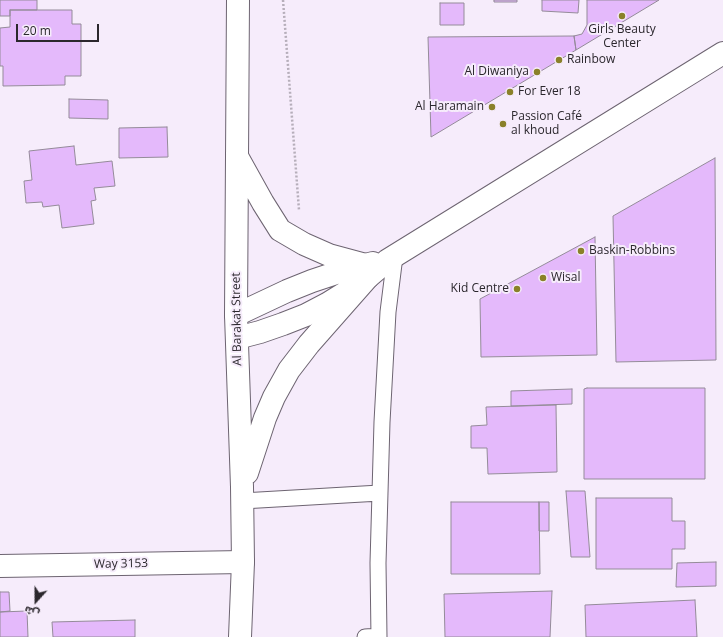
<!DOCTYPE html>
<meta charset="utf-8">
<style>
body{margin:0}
#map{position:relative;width:723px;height:637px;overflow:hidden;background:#f6ecfb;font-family:"Open Sans","Noto Sans Arabic",sans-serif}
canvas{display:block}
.north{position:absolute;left:16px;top:581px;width:40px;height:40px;-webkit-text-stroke:3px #f6ecfb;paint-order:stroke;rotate:201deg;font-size:11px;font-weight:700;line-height:16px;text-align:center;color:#2b272d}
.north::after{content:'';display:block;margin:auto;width:14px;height:18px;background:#2b272d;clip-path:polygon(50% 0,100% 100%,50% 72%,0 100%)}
.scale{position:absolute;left:16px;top:24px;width:83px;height:18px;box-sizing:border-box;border:2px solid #2b272d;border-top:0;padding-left:5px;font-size:12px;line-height:14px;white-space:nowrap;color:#2b272d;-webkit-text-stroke:3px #f6ecfb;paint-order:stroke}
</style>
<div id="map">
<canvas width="723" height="637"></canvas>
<div class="north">ش</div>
<div class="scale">20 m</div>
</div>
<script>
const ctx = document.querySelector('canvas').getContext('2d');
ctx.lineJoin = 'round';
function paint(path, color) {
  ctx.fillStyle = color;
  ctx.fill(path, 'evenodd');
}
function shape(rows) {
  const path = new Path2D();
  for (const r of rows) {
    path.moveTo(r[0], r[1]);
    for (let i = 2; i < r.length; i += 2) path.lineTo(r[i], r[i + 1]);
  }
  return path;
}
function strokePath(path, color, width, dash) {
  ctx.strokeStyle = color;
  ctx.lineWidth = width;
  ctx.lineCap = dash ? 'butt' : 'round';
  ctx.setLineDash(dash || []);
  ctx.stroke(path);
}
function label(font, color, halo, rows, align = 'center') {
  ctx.font = font + ' "Open Sans",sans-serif';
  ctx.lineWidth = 4;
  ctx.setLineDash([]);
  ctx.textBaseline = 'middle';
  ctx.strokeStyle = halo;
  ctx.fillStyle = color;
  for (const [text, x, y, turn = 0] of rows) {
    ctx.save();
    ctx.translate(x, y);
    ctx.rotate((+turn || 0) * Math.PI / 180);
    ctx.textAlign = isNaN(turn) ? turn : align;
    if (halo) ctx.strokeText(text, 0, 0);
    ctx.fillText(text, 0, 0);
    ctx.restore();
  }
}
const building = shape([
 [0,0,37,0,37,10,10,10,10,16,0,16,0,0],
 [494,0,517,0,517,2,494,2,494,0],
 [542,0,579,0,578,13,542,11,542,0],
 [587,0,659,0,576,50,574,36,582,34,587,25,587,0],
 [440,3,464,3,464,25,440,25,440,3],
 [10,10,72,10,72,24,81,24,81,76,65,76,65,85,3,86,3,66,0,66,0,28,10,27,10,10],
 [574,36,576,50,431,137,428,37,574,36],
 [69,99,108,100,108,119,69,118,69,99],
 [167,127,168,157,119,158,119,128,167,127],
 [74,146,76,165,112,161,115,186,94,188,96,200,91,201,94,224,62,228,59,205,43,207,42,202,26,203,24,181,32,180,29,151,74,146],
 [715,158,716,360,616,362,613,216,715,158],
 [595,237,597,355,481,357,480,299,595,237],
 [587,388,705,388,705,479,584,479,584,389,587,388],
 [572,389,572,404,511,406,511,391,572,389],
 [556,405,557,472,488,474,487,448,471,448,471,426,487,425,486,407,556,405],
 [566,491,585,491,590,557,571,557,566,491],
 [596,498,672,498,672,521,685,521,685,549,672,549,672,569,596,569,596,498],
 [451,502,539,502,540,574,451,574,451,502],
 [539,502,549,502,549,531,539,531,539,502],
 [716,562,716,586,676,587,677,563,716,562],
 [552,591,550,637,445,637,444,594,552,591],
 [0,592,9,592,10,611,0,612,0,592],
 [695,600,697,637,586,637,585,605,695,600],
 [27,611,28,637,0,637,0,612,27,611],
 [135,620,135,637,53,637,52,622,135,620]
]);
paint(building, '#e4b9fb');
strokePath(building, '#948b99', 1);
const service = shape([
 [242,501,380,493],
 [365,637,379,636],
 [379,637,378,563,382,422,388,312,395,256]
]);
const minor = shape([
 [236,315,287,291,312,281,339,272,373,263],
 [237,338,260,332,283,324,306,315,327,304,348,291,368,277,388,260,723,53],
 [0,566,243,562]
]);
const tertiary = shape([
 [238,0,236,315,242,487,243,562,240,637],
 [238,158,263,203,280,230,304,244,329,255,366,265],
 [247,473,265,418,274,397,289,370,309,344,368,277]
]);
strokePath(service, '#6d6471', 17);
strokePath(minor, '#6d6471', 24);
strokePath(tertiary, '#6d6471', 24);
strokePath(shape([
 [283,0,299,210]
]), '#b6aeba', 2.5, [2, 2]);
strokePath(service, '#fff', 15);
strokePath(minor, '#fff', 22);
strokePath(tertiary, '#fff', 22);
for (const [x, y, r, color] of [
 [622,16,4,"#8a8129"],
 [559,60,4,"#8a8129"],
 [537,72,4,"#8a8129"],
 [510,92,4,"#8a8129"],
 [492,107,4,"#8a8129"],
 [503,124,4,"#8a8129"],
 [581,251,4,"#8a8129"],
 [543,278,4,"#8a8129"],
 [517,289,4,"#8a8129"]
]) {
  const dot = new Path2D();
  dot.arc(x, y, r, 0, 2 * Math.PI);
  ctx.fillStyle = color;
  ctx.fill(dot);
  strokePath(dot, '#f6ecfb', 1.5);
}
label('12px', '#2b272d', '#f6ecfb', [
 ["Girls Beauty",622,30,"center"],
 ["Center",622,44,"center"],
 ["Rainbow",567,60],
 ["Al Diwaniya",529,72,"right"],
 ["For Ever 18",518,92],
 ["Al Haramain",484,107,"right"],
 ["Passion Café",511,117],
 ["al khoud",511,131],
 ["Baskin-Robbins",589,251],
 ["Wisal",551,278],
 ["Kid Centre",509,289,"right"]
], 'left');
label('12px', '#2b272d', '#f6ecfb', [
 ["Al Barakat Street",237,319,-91],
 ["Way 3153",121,564,-1]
]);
</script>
